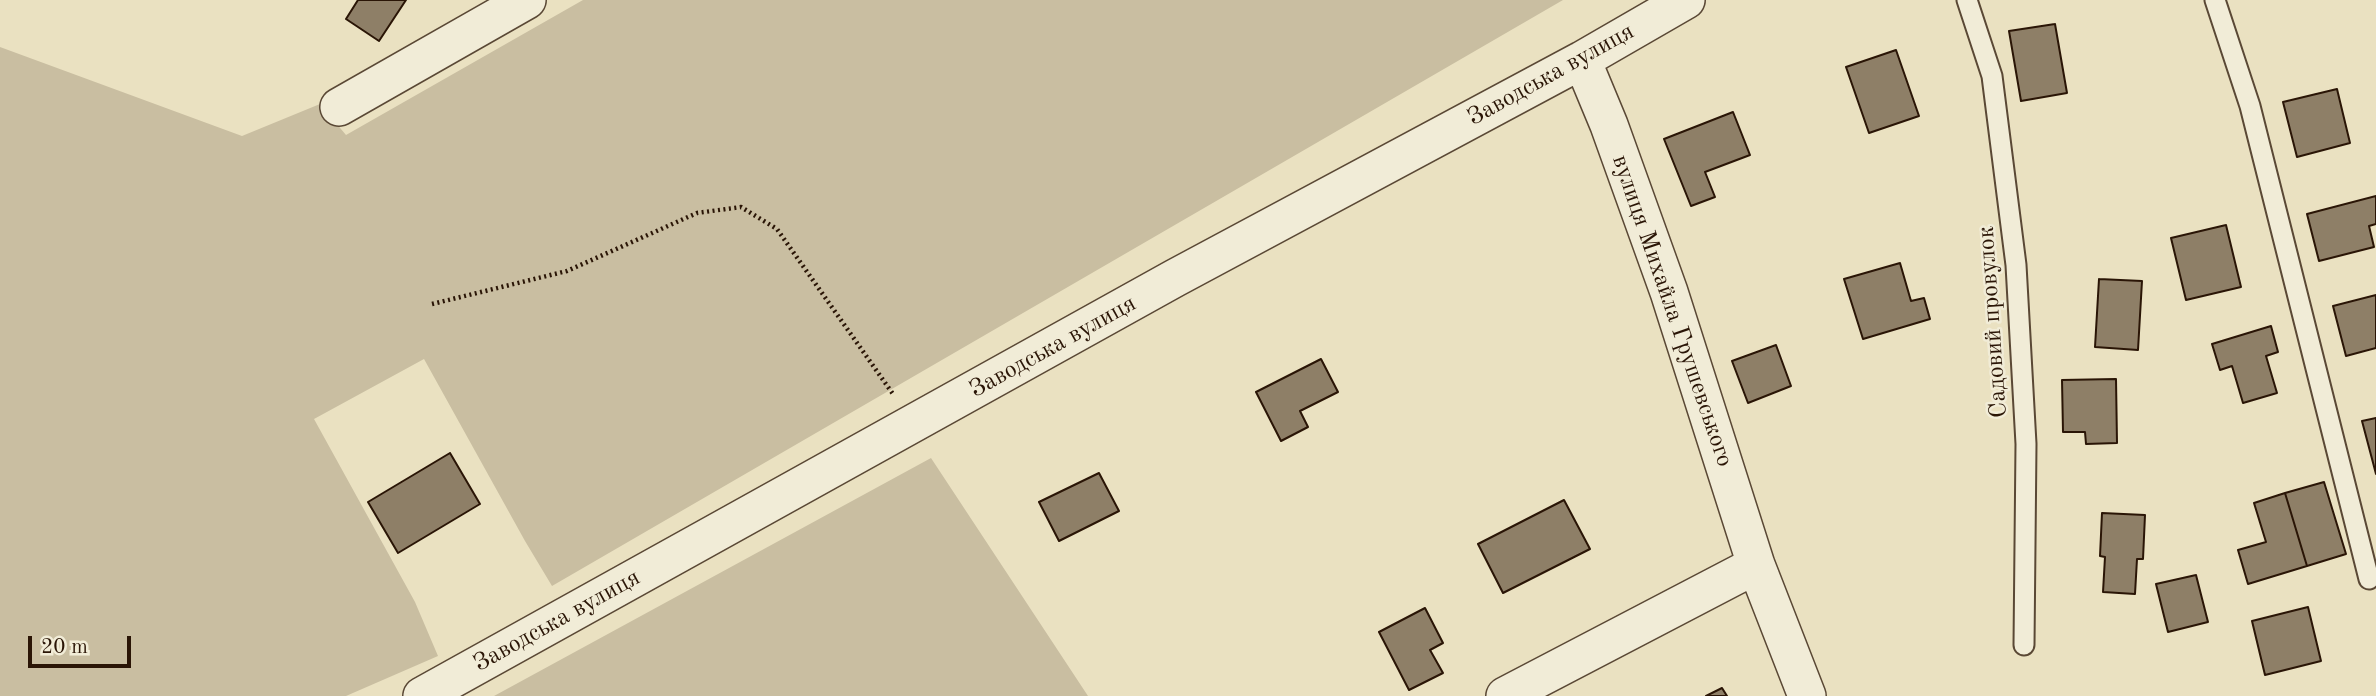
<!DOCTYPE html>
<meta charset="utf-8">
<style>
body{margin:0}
#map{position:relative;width:2376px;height:696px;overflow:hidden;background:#eae1c1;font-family:"Old Standard TT",serif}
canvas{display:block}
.scale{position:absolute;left:28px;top:636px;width:103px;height:32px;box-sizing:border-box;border:4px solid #2a1506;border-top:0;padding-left:9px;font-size:21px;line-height:24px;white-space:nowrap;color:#2a1506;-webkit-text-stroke:5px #f1ecd7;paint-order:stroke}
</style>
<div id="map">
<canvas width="2376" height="696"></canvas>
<div class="scale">20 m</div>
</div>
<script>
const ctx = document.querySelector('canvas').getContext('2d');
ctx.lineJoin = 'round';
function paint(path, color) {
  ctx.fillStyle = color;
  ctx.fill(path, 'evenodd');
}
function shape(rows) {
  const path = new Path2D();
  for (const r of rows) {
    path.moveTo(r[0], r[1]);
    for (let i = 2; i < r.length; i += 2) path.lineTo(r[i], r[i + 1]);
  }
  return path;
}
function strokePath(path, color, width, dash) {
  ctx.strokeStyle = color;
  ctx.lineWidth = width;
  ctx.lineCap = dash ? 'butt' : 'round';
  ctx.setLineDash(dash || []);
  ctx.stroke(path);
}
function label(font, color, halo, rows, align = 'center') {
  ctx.font = font + ' "Old Standard TT",serif';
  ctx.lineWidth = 5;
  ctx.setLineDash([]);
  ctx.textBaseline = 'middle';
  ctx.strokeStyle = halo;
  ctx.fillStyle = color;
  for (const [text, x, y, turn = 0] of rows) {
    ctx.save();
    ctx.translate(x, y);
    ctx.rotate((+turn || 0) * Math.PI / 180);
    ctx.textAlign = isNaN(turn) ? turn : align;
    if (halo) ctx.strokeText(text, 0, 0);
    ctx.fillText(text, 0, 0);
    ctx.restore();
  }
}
paint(shape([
 [583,0,1563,0,552,586,525,541,424,359,314,419,415,602,438,656,346,696,0,696,0,47,242,136,320,104,346,135],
 [931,458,1088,696,494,696]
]), '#c9bea1');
const building = shape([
 [358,0,406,0,379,41,346,19,358,0],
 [2055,24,2067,93,2021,101,2009,31,2055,24],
 [1896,50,1919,116,1869,133,1846,67,1896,50],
 [2337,89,2350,143,2297,157,2283,102,2337,89],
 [1733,112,1750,155,1705,172,1715,197,1691,206,1664,139,1733,112],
 [2376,196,2376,224,2369,226,2374,247,2319,261,2307,214,2376,196],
 [2226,225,2241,287,2186,300,2171,238,2226,225],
 [1900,263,1911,301,1924,298,1930,319,1863,339,1844,279,1900,263],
 [2099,279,2142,281,2138,350,2095,347,2099,279],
 [2376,295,2376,348,2346,356,2333,306,2376,295],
 [2271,326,2278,352,2266,356,2277,393,2243,403,2232,366,2220,370,2212,344,2271,326],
 [1776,345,1791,386,1748,403,1732,361,1776,345],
 [1321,359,1338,392,1300,411,1308,427,1281,441,1256,392,1321,359],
 [2116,379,2117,443,2086,444,2085,432,2063,432,2062,380,2116,379],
 [2376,418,2376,474,2362,421,2376,418],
 [450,453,480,504,398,553,368,502,450,453],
 [1099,473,1119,511,1059,541,1039,502,1099,473],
 [2324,482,2346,554,2307,566,2285,493,2324,482],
 [2285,493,2307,566,2248,584,2238,550,2266,542,2254,503,2285,493],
 [1564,500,1590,549,1503,593,1478,544,1564,500],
 [2102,513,2145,515,2143,559,2137,559,2135,594,2103,592,2105,557,2100,556,2102,513],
 [2196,575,2208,622,2168,632,2156,584,2196,575],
 [2308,607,2321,661,2265,675,2252,621,2308,607],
 [1425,608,1443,643,1430,650,1443,673,1409,690,1379,632,1425,608],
 [1722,688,1727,696,1706,696,1722,688]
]);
paint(building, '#8e7f67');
strokePath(building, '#2a1506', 2);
const service = shape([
 [1967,0,1992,76,2016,265,2026,444,2024,645],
 [2215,0,2250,106,2369,579]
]);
const minor = shape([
 [1582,60,1609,125,1669,292,1756,565,1807,696],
 [339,107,527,0],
 [422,696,1175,278,1582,60,1686,0],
 [1505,696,1756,565]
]);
strokePath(service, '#5a4835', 23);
strokePath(minor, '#5a4835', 40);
strokePath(shape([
 [432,304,567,271,697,213,741,207,777,229,893,394]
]), '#2a1506', 4.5, [2, 3.5]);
strokePath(service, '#f1ecd7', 19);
strokePath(minor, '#f1ecd7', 37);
label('24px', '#2a1506', '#f1ecd7', [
 ["Заводська вулиця",1551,75,-29],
 ["вулиця Михайла Грушевського",1672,311,71],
 ["Садовий провулок",1993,322,-94],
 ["Заводська вулиця",1053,347,-29],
 ["Заводська вулиця",557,621,-29]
]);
</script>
